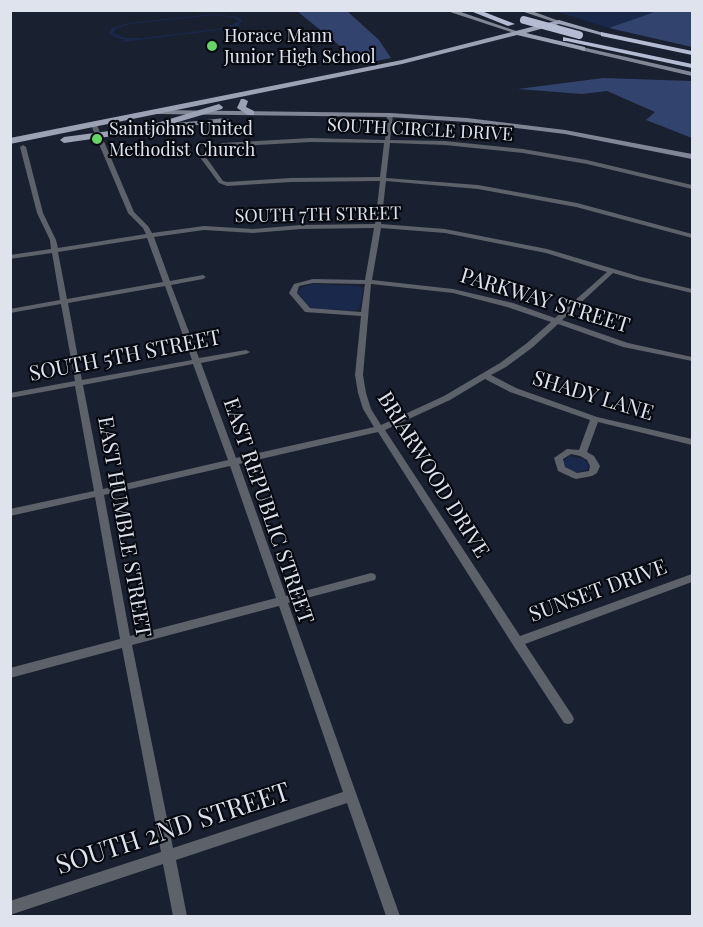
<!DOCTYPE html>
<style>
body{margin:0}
#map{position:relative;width:703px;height:927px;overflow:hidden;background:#192030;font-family:"Playfair Display",serif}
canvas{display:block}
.frame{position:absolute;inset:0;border:12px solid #dee3ee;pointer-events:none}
</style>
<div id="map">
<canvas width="703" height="927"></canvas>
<div class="frame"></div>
</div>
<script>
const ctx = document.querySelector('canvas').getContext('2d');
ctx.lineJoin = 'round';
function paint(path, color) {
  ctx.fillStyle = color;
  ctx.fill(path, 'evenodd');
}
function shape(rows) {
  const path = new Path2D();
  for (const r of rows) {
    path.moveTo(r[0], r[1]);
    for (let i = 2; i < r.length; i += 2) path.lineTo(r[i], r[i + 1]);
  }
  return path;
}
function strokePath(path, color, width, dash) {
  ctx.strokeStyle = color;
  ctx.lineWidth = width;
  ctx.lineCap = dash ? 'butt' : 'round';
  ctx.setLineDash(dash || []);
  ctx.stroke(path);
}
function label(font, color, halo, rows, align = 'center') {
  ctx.font = font + ' "Playfair Display",serif';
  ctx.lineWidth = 4.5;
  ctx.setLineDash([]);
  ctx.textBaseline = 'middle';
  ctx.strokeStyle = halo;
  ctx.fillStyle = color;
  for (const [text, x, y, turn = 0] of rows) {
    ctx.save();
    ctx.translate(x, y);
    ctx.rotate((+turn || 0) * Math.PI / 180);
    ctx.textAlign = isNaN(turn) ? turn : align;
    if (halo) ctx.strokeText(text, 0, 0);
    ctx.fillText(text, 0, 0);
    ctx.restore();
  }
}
paint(shape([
 [555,11,660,11,609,28],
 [213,14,238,17,242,21,237,27,243,27,121,42,125,40,115,37,109,33,112,28,128,23],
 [213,15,232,17,239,21,225,28,143,38,125,38,113,33,116,29,129,24],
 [312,284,359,286,363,289,360,308,355,311,313,308,307,305,298,292,301,288],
 [569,456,584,459,589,465,587,470,575,473,566,469,563,461]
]), '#1a284c');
paint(shape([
 [660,10,692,11,692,47,609,28],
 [297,11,347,11,379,40,391,58,362,64],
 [603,78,692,81,692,138,646,120,655,112,607,91,582,94,518,89]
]), '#32436d');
paint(shape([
 [390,113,393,115,390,140,445,141,523,149,587,160,692,185,692,189,587,164,523,153,445,145,390,143,386,178,478,185,577,203,692,234,692,238,576,207,478,189,386,181,381,224,445,229,547,249,641,277,692,289,692,293,637,280,613,273,562,320,628,343,692,357,692,361,623,347,558,324,533,347,506,367,491,375,516,388,597,417,692,439,692,445,598,422,587,452,594,456,600,466,597,473,592,476,576,479,573,478,558,471,554,458,567,449,579,450,590,420,510,392,485,379,450,400,385,430,520,636,692,574,692,582,525,644,572,715,574,719,572,723,568,724,564,723,513,645,378,432,239,464,286,596,371,573,375,574,376,577,375,580,371,581,288,603,400,916,386,916,347,803,176,860,187,916,173,916,163,864,10,915,10,901,161,852,122,648,10,678,10,668,120,639,95,497,10,516,10,509,94,491,75,386,10,398,10,393,75,381,61,304,10,313,10,309,60,300,52,253,10,259,10,255,51,249,50,240,37,213,20,147,23,145,26,147,43,213,56,240,58,248,146,234,143,228,128,213,91,125,94,123,97,125,134,212,148,226,152,233,204,226,253,229,301,225,375,224,380,181,291,182,227,186,219,183,199,156,211,146,222,143,311,138,385,140,387,115,390,113],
 [311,142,384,143,380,177,291,178,227,182,223,181,205,156,215,148,222,147,311,142],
 [374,228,365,280,313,279,294,284,289,293,305,312,361,316,355,375,358,393,363,409,374,427,236,458,201,363,246,354,250,352,246,350,199,358,171,285,203,279,206,277,203,275,170,281,154,237,204,230,253,233,301,229,374,228],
 [381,228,445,233,546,253,607,272,555,318,513,303,453,289,372,280,381,228],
 [147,238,163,282,67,299,58,252,147,238],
 [313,283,365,284,361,312,310,308,297,293,299,286,313,283],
 [371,284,453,293,507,307,551,322,527,343,500,363,444,396,381,425,371,409,366,393,363,375,371,284],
 [165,286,192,360,82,380,68,303,165,286],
 [193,364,228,460,103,489,83,385,193,364],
 [571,454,580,456,587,460,590,466,589,471,577,473,565,467,563,459,571,454],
 [230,466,276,598,130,636,104,495,230,466],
 [279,606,343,792,173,848,132,645,279,606]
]), '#5d6169');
paint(shape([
 [444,10,455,10,522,33,517,34,444,10],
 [518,10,529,10,562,22,557,23,518,10],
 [582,47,692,72,692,76,580,50,582,47],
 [160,110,390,113,467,118,565,130,692,154,692,159,565,134,467,122,390,117,157,114,157,110,160,110],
 [225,118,229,120,228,122,148,130,144,128,148,126,225,118]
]), '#808694');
paint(shape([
 [559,20,607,34,604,36,559,24,526,33,585,47,585,51,517,35,402,64,10,144,10,138,402,60,559,20],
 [244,99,248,101,246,107,254,111,254,115,248,115,237,108,241,99,244,99],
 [219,104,223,107,222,109,148,131,64,143,60,140,64,137,147,126,219,104]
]), '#9aa2b4');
paint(shape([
 [468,10,479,10,515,24,508,26,468,10],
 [601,32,692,51,692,55,601,36,601,32],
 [563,37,692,64,692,68,566,41,563,41,563,37]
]), '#b3bcd2');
strokePath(shape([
 [524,20,579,35]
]), '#b3bcd2', 8);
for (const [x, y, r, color] of [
 [212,46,6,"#66d466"],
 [97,139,6,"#66d466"]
]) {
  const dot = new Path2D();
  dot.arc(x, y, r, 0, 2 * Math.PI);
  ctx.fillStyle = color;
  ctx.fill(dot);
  strokePath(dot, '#070a11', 2);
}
label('18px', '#dee3ee', '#070a11', [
 ["Horace Mann",224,36],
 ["Junior High School",224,57],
 ["Saintjohns United",109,129],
 ["Methodist Church",109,150]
], 'left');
label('18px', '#dee3ee', '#070a11', [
 ["SOUTH CIRCLE DRIVE",420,130,3],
 ["SOUTH 7TH STREET",318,215,-1]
]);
label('21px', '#dee3ee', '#070a11', [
 ["PARKWAY STREET",545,301,17],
 ["SOUTH 5TH STREET",125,356,-11],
 ["SHADY LANE",593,396,17],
 ["BRIARWOOD DRIVE",433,475,58],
 ["EAST REPUBLIC STREET",268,511,71],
 ["EAST HUMBLE STREET",124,527,80],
 ["SUNSET DRIVE",598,591,-20]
]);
label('26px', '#dee3ee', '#070a11', [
 ["SOUTH 2ND STREET",173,829,-18]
]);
</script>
